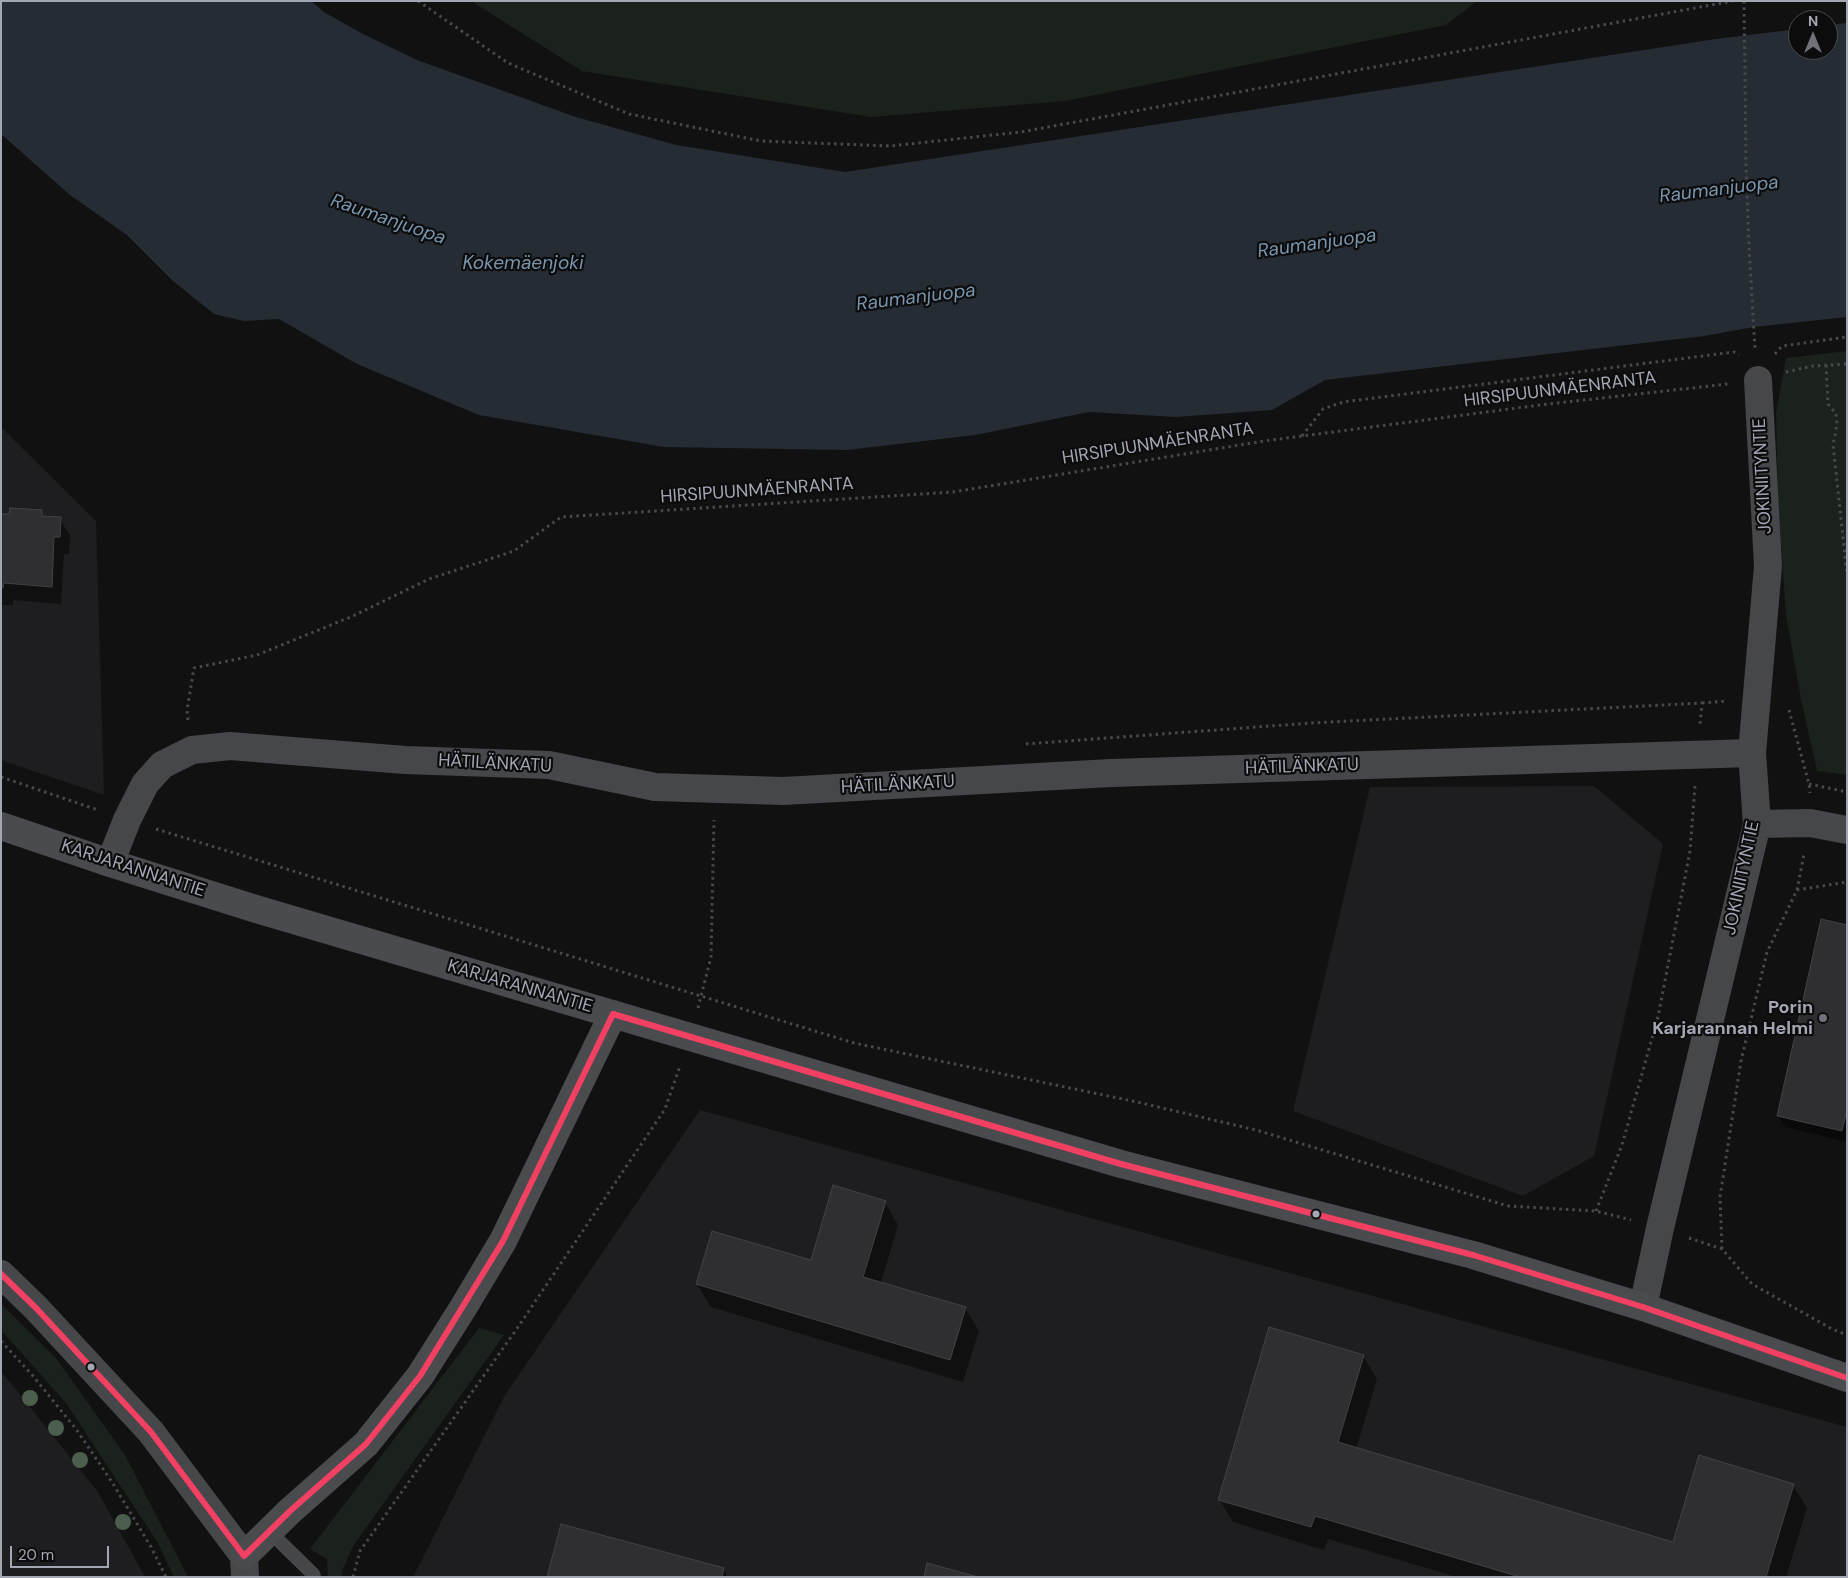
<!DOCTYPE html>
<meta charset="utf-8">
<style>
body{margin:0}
#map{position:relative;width:1848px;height:1578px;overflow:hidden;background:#111112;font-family:"DM Sans",sans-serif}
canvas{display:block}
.frame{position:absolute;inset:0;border:2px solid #a2a7b3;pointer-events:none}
.north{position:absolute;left:1788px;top:10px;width:50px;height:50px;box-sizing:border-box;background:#0c0c0d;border:1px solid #484a4f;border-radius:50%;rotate:0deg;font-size:14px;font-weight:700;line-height:20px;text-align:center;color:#a2a7b3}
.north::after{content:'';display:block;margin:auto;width:18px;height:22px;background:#6f727b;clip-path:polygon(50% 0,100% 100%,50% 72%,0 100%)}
.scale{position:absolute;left:10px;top:1546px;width:99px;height:22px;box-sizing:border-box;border:2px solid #a2a7b3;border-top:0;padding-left:6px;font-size:15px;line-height:18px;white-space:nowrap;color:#a2a7b3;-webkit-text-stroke:4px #0c0c0d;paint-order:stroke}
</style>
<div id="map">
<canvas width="1848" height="1578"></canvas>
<div class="frame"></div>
<div class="north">N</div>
<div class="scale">20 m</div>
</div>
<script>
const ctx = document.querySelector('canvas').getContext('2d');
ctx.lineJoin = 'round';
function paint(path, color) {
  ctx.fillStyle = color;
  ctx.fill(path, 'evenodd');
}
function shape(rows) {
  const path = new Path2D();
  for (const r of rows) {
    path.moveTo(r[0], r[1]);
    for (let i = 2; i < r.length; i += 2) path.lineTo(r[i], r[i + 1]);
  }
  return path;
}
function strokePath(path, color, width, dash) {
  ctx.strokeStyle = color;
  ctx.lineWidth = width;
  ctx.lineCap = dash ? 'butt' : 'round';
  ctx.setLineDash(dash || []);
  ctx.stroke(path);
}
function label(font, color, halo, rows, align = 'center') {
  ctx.font = font + ' "DM Sans",sans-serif';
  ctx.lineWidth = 4.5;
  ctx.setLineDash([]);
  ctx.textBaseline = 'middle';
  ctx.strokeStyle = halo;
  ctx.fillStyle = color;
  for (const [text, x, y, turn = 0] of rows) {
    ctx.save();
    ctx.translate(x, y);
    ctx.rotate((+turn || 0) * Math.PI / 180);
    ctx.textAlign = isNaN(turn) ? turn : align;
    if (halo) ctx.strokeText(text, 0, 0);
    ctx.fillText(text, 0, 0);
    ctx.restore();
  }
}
paint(shape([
 [1,427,96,521,104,795,1,760],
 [1594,786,1663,844,1594,1156,1523,1196,1293,1111,1370,787],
 [700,1110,1847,1427,1847,1577,413,1577,505,1395],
 [1,1371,98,1492,145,1577,1,1577]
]), '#1e1e20');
paint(shape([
 [471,1,1477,1,1446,25,1065,101,871,117,582,71],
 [1847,351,1847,775,1817,771,1801,699,1786,615,1778,499,1776,413,1786,358],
 [1,1304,56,1358,125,1455,188,1577,174,1577,158,1543,66,1403,1,1330],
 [479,1328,504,1335,353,1546,342,1571,342,1577,328,1577,327,1559,310,1549]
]), '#1b221c');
paint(shape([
 [1,1,311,1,324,12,361,33,417,60,576,117,676,145,845,172,1716,39,1798,29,1798,50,1828,50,1828,25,1847,23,1847,317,1754,327,1704,336,1325,380,1272,410,1176,417,1089,412,975,435,847,450,664,447,479,415,357,364,279,319,244,321,214,314,173,281,127,235,70,195,1,134]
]), '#262c33');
paint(shape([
 [41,511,45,518,60,519,70,536,69,554,64,554,61,604,13,600,13,605,1,605,1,515],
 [1847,926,1847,1142,1785,1127,1778,1116],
 [885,1202,898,1225,881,1283,965,1308,979,1331,963,1382,711,1307,697,1284,811,1262],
 [1363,1356,1377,1379,1356,1449,1674,1543,1793,1485,1807,1508,1786,1577,1457,1577,1328,1539,1324,1550,1233,1522,1219,1499],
 [723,1569,728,1577,548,1577]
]), '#0007');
const building = shape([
 [10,508,42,510,42,516,61,517,60,537,54,537,52,587,4,583,3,588,1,588,1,514,9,514,10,508],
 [1821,919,1847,925,1847,1110,1842,1131,1777,1116,1821,919],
 [833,1185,886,1201,863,1277,966,1307,950,1360,696,1284,712,1231,811,1260,833,1185],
 [1269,1327,1364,1355,1338,1442,1673,1542,1699,1455,1794,1484,1766,1577,1520,1577,1315,1516,1311,1527,1218,1500,1269,1327],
 [561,1524,724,1568,722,1577,547,1577,561,1524],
 [927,1563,978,1577,924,1577,927,1563]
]);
paint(building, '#2f2f31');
strokePath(building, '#404246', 1);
strokePath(shape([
 [418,1,508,63,629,114,761,141,890,146,1021,132,1733,1],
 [1744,1,1746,167,1749,247,1755,350],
 [1775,354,1782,346,1847,337],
 [1826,365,1828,404,1836,414,1837,424,1833,445,1847,574],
 [1786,372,1812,366,1847,364],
 [1302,436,1323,409,1343,402,1734,352,1739,355],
 [1702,703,1726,701],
 [1789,710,1809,784,1810,793],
 [188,720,187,710,194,668,257,655,353,616,429,579,514,551,561,517,953,492,1264,441,1548,404,1728,384],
 [1026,744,1311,723,1702,703,1700,725],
 [1,777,98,810],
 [1809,784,1847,792],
 [156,829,854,1043,1137,1102,1256,1130,1508,1206,1596,1211,1631,1220],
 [1797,890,1804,854],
 [698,1008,711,957,714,820],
 [1596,1211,1622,1145,1658,1017,1690,851,1695,786],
 [1689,1238,1722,1249,1752,1284,1832,1329,1847,1335],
 [1722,1249,1720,1197,1741,1061,1767,952,1797,890,1847,882],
 [1,1341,33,1376,76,1429,112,1482,151,1547,166,1577],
 [353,1577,360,1551,516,1330,665,1109,680,1066]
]), '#47494c', 3, [2.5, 4]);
strokePath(shape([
 [269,1531,313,1574,314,1577]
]), '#46474a', 14);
strokePath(shape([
 [1757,824,1810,823,1847,830],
 [110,863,127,820,145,784,162,765,192,750,230,746,405,760,549,765,655,787,783,791,1111,773,1752,753],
 [1643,1307,1660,1228,1757,824,1752,753,1768,566,1758,380]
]), '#46474a', 28);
strokePath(shape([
 [1,1274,36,1308,151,1432,244,1556,245,1577]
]), '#46474a', 28);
strokePath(shape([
 [1,826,110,863,256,909,1121,1164,1473,1255,1643,1307,1847,1378],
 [244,1556,290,1511,366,1444,420,1376,463,1308,503,1241,613,1014]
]), '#4a4b4e', 28);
strokePath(shape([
 [1,1274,36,1308,151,1432,244,1556,290,1511,366,1444,420,1376,503,1241,613,1014,1121,1164,1473,1255,1643,1307,1847,1378]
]), '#f24062', 6);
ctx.fillStyle = '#4b5f4c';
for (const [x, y] of [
 [30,1398],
 [56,1428],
 [80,1460],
 [123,1522]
]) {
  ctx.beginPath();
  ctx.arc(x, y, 8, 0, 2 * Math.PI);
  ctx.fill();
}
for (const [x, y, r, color] of [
 [1823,1018,5,"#6f727b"],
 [1316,1214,4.5,"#a2a7b3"],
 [91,1367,4.5,"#a2a7b3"]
]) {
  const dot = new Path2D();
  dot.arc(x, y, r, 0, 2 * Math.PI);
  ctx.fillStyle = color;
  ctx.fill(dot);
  strokePath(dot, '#0c0c0d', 2);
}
label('18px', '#a2a7b3', '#0c0c0d', [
 ["HIRSIPUUNMÄENRANTA",1560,390,-7],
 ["HIRSIPUUNMÄENRANTA",1158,444,-9],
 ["JOKINIITYNTIE",1763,476,-93],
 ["HIRSIPUUNMÄENRANTA",757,491,-4],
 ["HÄTILÄNKATU",495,764,3],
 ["HÄTILÄNKATU",1302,767,-2],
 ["HÄTILÄNKATU",898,785,-3],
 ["KARJARANNANTIE",133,869,18],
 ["JOKINIITYNTIE",1742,878,-78],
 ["KARJARANNANTIE",520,987,16]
]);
label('bold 18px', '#a2a7b3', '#0c0c0d', [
 ["Porin",1813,1008],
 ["Karjarannan Helmi",1813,1029]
], 'right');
label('italic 19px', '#7995ae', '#0c0c0d', [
 ["Raumanjuopa",1719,190,-7],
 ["Raumanjuopa",388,220,19],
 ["Raumanjuopa",1317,244,-8],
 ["Kokemäenjoki",523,264],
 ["Raumanjuopa",916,298,-7]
]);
</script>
